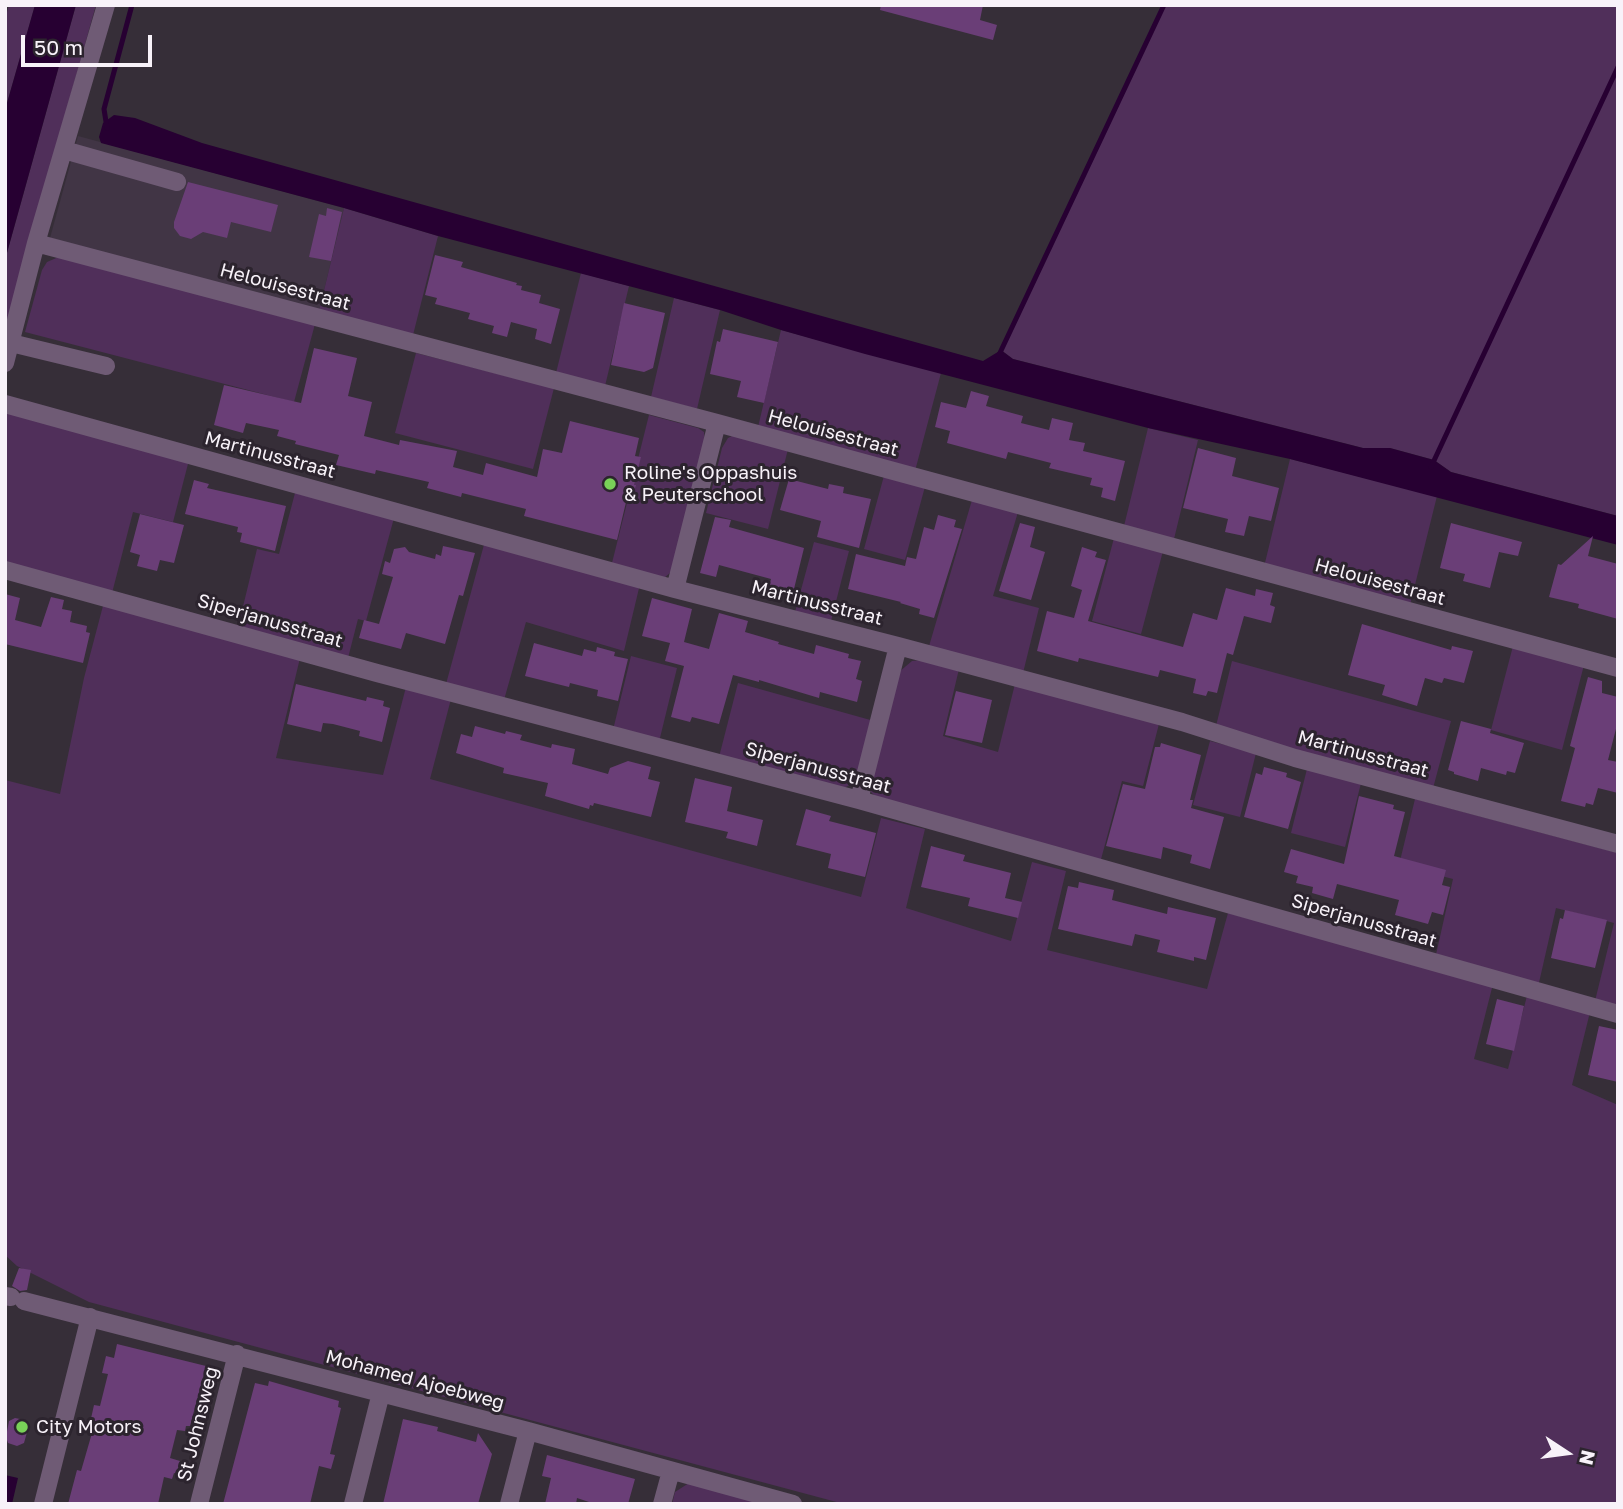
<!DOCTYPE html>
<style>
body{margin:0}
#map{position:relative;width:1623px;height:1509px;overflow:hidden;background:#362e38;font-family:"Golos Text",sans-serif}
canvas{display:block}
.frame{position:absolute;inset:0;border:7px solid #f8f2f9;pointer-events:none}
.north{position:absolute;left:1532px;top:1418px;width:70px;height:70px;-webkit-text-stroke:5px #2c242e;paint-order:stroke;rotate:103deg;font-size:19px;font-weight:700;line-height:28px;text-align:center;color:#f8f2f9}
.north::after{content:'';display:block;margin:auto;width:24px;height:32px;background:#f8f2f9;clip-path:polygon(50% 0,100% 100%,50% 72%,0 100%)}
.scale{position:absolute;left:21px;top:35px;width:131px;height:32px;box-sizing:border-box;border:4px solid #f8f2f9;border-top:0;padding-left:9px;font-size:21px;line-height:24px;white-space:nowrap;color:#f8f2f9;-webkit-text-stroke:5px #2c242e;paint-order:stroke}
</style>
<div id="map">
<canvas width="1623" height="1509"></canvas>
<div class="frame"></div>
<div class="north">N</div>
<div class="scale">50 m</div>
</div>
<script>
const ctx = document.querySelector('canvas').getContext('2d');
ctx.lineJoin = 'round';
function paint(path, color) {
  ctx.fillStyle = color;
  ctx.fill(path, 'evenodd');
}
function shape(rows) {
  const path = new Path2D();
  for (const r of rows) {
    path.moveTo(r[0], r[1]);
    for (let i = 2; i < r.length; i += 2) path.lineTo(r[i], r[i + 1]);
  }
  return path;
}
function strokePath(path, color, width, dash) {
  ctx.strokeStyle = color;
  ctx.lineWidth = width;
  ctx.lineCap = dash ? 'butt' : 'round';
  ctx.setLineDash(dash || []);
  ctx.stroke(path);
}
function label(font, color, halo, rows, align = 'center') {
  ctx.font = font + ' "Golos Text",sans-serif';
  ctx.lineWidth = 6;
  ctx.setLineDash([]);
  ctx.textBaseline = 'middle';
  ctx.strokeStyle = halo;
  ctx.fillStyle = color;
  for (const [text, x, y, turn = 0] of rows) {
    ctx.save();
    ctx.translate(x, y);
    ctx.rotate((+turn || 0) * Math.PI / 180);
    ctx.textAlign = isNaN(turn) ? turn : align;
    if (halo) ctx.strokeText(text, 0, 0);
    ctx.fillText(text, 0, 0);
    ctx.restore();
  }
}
paint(shape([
 [78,136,344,208,319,311,50,238]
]), '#413545');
paint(shape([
 [9,5,35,5,5,110,5,19],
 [76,5,96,5,5,329,5,260],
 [1164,5,1618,5,1618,516,1451,472,1434,460,1390,448,1363,448,1013,359,1001,350],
 [344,208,438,236,413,335,319,311],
 [61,256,315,324,294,402,25,332,42,270,47,262],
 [581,273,629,286,605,386,556,373],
 [674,298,720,310,697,409,651,397],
 [781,330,941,373,915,471,758,427],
 [416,353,554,388,533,469,395,433],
 [13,413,189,460,173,522,133,512,112,593,5,563,5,414],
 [649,415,698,428,704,432,705,442,671,572,664,578,612,563],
 [1148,428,1198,440,1174,539,1124,526],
 [734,435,788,449,768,529,706,513,722,448,728,438],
 [1290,459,1437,496,1410,605,1264,567],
 [885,472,926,483,905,560,864,549],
 [295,493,394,518,366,621,358,619,348,658,238,627,257,549,279,554],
 [972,500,1018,512,993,596,1039,608,1022,677,927,653],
 [1114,538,1163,551,1141,634,1092,621],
 [485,541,640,584,624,651,526,622,504,700,446,684],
 [814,542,849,551,831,621,795,612],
 [104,602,300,658,276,758,383,775,406,687,451,699,430,779,861,897,881,818,925,829,906,908,1011,941,1032,862,1066,871,1047,950,1207,989,1228,913,1493,984,1474,1059,1508,1069,1528,992,1591,1008,1572,1085,1618,1105,1618,1504,844,1504,89,1302,17,1266,5,1255,5,780,60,794,84,678],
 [1513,646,1584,665,1562,750,1491,730],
 [631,656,677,668,659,742,613,730],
 [922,660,959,669,943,736,998,752,1015,684,1160,720,1143,786,1122,781,1100,863,876,797,869,790,899,672,912,661],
 [1232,661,1451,721,1432,792,1216,726],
 [738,683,874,721,859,780,844,788,719,757],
 [1210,741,1256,753,1240,817,1193,805],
 [1307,769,1361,783,1345,847,1291,833],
 [1415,799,1618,853,1618,1007,1595,1001,1614,923,1556,908,1538,987,1435,959,1453,879,1399,865],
 [689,1483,765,1504,672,1504,675,1492]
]), '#502f5a');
paint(shape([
 [35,5,76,5,5,260,5,110],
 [114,115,135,118,202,143,983,361,1001,350,1013,359,1363,448,1390,448,1434,460,1451,472,1618,516,1618,545,1290,459,1148,428,865,354,781,330,720,310,438,236,344,208,101,143,99,137,103,123],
 [5,1475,18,1478,12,1504,5,1504]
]), '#270032');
strokePath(shape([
 [107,128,104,109,132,5],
 [998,357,1164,5],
 [1431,467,1618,67]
]), '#270032', 5);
paint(shape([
 [881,5,983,5,980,20,997,25,993,40,880,10],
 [188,182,278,205,271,232,231,222,227,238,203,232,191,239,180,236,174,228,174,222],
 [327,208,342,212,331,261,309,257,319,214,326,216],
 [435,255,463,262,461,267,517,283,516,285,522,286,521,290,541,295,539,303,560,309,551,344,535,339,537,329,511,322,507,337,492,333,494,326,468,319,470,313,435,304,437,298,425,295],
 [624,303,665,313,653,368,644,372,611,365],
 [723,329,778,342,764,403,737,397,741,381,710,374,717,341,720,342],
 [314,348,357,358,348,396,372,402,364,436,399,445,400,440,457,451,453,467,483,475,486,463,537,477,543,449,562,453,570,421,639,438,635,456,641,457,634,485,636,485,632,499,627,498,617,540,524,516,526,509,462,493,461,497,427,488,429,482,376,470,375,474,336,465,339,455,295,444,296,441,277,436,279,430,246,423,243,433,214,425,224,385,301,403],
 [971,391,989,396,986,406,1023,416,1021,423,1049,430,1052,418,1073,423,1069,440,1085,443,1083,451,1125,461,1115,501,1101,497,1103,488,1090,485,1092,478,1049,468,1051,463,1008,452,1006,459,947,443,950,431,935,427,941,402,966,408],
 [1198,448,1236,458,1232,476,1279,488,1271,521,1249,516,1244,536,1225,532,1228,519,1183,508],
 [789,479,828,489,829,484,844,487,843,493,871,499,859,548,817,537,821,521,780,510],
 [194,480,209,484,207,488,286,506,275,551,240,542,242,533,237,532,238,527,185,514],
 [140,514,184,525,174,563,160,560,157,571,137,566,140,555,130,552],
 [938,515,956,520,954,527,962,529,934,618,919,614,920,609,900,603,901,602,848,589,856,554,905,566,907,557,916,559,924,527,934,530],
 [715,517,731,520,729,527,804,548,793,593,769,587,771,579,719,565,716,577,700,573],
 [1020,523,1035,527,1030,547,1045,552,1031,600,999,591],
 [1451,523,1522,542,1518,556,1499,552,1490,588,1463,581,1465,574,1440,568],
 [1593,536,1588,556,1618,564,1618,619,1578,608,1579,604,1549,597,1558,564,1561,565],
 [443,546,475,553,463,596,459,595,445,644,406,633,401,649,359,638,364,620,379,624,393,577,382,574,385,561,390,563,394,549,405,547,409,552,435,559,436,554,441,556],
 [1082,547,1097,552,1095,557,1106,560,1088,621,1183,647,1193,613,1217,620,1226,588,1255,596,1256,589,1273,593,1270,605,1275,607,1271,623,1244,616,1233,655,1227,653,1217,693,1208,691,1206,696,1193,693,1196,679,1160,670,1158,677,1079,658,1078,662,1037,651,1047,611,1074,618,1082,590,1071,586],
 [5,594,20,598,15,620,41,627,51,597,64,600,62,609,72,611,70,622,87,626,86,632,90,633,83,663,5,644],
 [652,598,692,609,684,642,709,649,719,613,748,621,745,632,779,642,778,644,814,654,816,645,849,654,848,658,861,661,856,679,862,681,857,702,820,692,819,698,759,680,759,682,733,675,719,724,692,717,690,722,671,717,684,666,665,661,670,643,642,636],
 [1362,624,1451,650,1452,646,1473,651,1464,683,1444,678,1442,683,1425,678,1417,706,1382,695,1385,685,1348,675],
 [534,643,582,656,584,649,596,652,597,647,615,652,614,656,628,659,618,701,597,696,598,690,570,683,569,687,525,676],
 [1588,677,1602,681,1602,693,1618,697,1618,721,1608,760,1618,762,1618,793,1598,788,1593,805,1586,803,1585,807,1561,801,1575,748,1570,746],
 [296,684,366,701,367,697,384,701,383,706,390,708,382,742,359,736,360,731,333,724,323,723,321,732,287,724],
 [956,691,992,700,982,743,945,735],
 [1461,721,1491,729,1490,733,1524,743,1515,773,1507,771,1506,775,1481,768,1478,781,1454,774,1454,772,1448,770],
 [475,726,505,734,506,731,522,735,520,740,551,748,552,744,575,749,572,764,608,774,610,768,628,761,651,767,648,779,660,782,651,817,594,803,593,806,590,805,589,809,545,796,548,783,503,773,504,768,456,753,461,734,472,737],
 [1161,743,1201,755,1190,800,1193,800,1191,808,1224,817,1210,869,1190,863,1192,855,1163,847,1161,859,1106,846,1123,784,1145,789,1155,747,1160,747],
 [1264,767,1287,773,1286,777,1301,782,1288,829,1244,817,1256,773,1262,775],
 [695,778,732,787,727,811,763,820,757,846,726,838,728,832,685,822],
 [1359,796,1394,805,1393,809,1405,812,1394,856,1446,870,1442,885,1450,887,1443,915,1432,912,1428,924,1395,915,1399,900,1337,884,1333,899,1312,893,1313,887,1296,883,1298,876,1284,872,1291,849,1344,864],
 [806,809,831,816,829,821,876,833,865,877,828,868,831,854,796,845],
 [931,846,965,855,963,861,1011,873,1005,898,1022,902,1018,918,968,906,970,898,921,887],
 [1079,882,1114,890,1112,900,1167,914,1168,907,1216,918,1206,960,1194,957,1194,961,1157,952,1160,940,1135,934,1132,946,1058,929,1068,886,1078,888],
 [1565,910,1607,920,1595,968,1551,958,1560,918,1563,919],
 [1497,999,1524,1006,1514,1051,1486,1044],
 [1599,1026,1618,1030,1618,1082,1588,1075],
 [19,1268,31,1270,27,1290,20,1291,12,1286],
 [117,1344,206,1366,190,1426,186,1426,185,1431,177,1430,170,1458,180,1461,177,1474,174,1473,172,1479,164,1477,158,1504,68,1504,77,1470,81,1471,92,1433,88,1432,94,1405,100,1406,108,1374,102,1373,106,1356,114,1358],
 [269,1381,339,1401,338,1407,341,1408,330,1454,335,1455,331,1469,319,1466,310,1504,223,1504,255,1383,268,1386],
 [15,1418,25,1420,29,1425,24,1443,17,1446,8,1443,6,1437,9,1421],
 [403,1419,438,1427,437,1431,476,1442,478,1433,492,1454,478,1504,383,1504],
 [547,1455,635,1479,628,1504,595,1504,577,1498,576,1504,545,1504,551,1478,542,1476]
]), '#6a3e77');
strokePath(shape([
 [64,150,177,182],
 [36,243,717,423,1618,668],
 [11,343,106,366],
 [5,363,36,243,106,5],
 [5,404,675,589,898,646,1182,722,1295,758,1618,844],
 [5,570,377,673,859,800,1618,1014],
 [675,589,717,423],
 [859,800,898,646],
 [5,1296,11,1297],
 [24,1301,528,1431,793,1504],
 [43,1504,90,1317],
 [199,1504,237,1354],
 [353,1504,381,1393],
 [509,1504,528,1431],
 [662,1504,671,1471]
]), '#6f5b75', 18);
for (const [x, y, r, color] of [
 [610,484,7,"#79d158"],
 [22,1427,7,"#79d158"]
]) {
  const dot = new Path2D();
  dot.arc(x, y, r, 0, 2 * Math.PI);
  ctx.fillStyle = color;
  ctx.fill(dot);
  strokePath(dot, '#2c242e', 2.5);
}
label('19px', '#f8f2f9', '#2c242e', [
 ["Helouisestraat",285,287,15],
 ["Helouisestraat",833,433,15],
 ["Martinusstraat",270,455,15],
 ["Helouisestraat",1380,582,15],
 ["Martinusstraat",817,603,14],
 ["Siperjanusstraat",270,621,16],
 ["Martinusstraat",1363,754,15],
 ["Siperjanusstraat",818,768,15],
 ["Siperjanusstraat",1364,921,16],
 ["Mohamed Ajoebweg",415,1380,15],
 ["St Johnsweg",198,1424,-76]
]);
label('19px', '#f8f2f9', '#2c242e', [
 ["Roline's Oppashuis",624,473],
 ["& Peuterschool",624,495],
 ["City Motors",36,1427]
], 'left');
</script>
